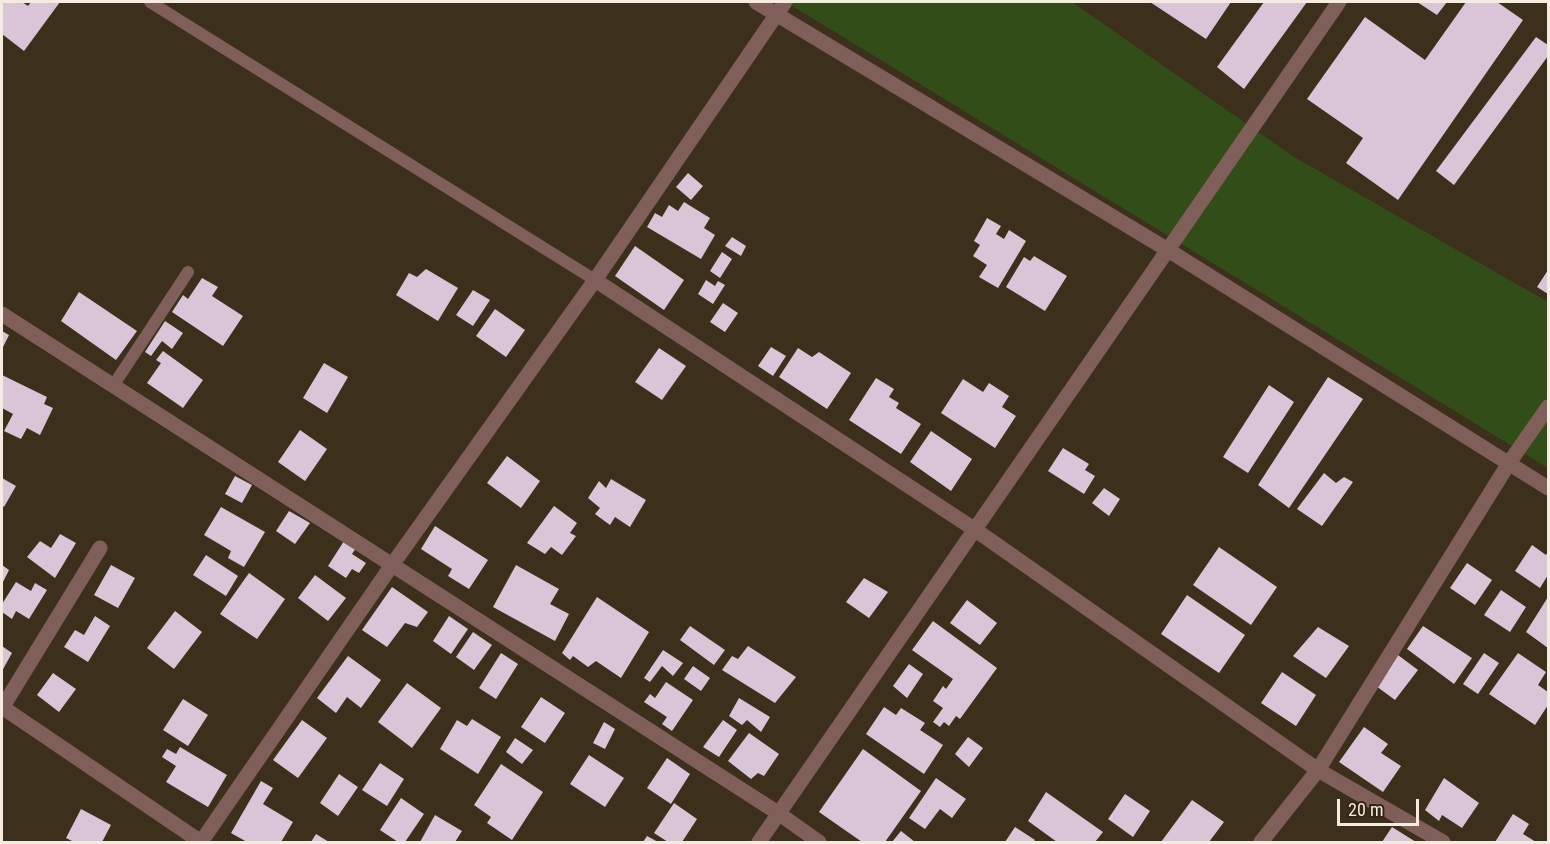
<!DOCTYPE html>
<style>
body{margin:0}
#map{position:relative;width:1550px;height:844px;overflow:hidden;background:#3c301c;font-family:"Roboto Condensed",sans-serif}
canvas{display:block}
.frame{position:absolute;inset:0;border:3px solid #f3ecdf;pointer-events:none}
.scale{position:absolute;left:1337px;top:799px;width:82px;height:27px;box-sizing:border-box;border:3px solid #f3ecdf;border-top:0;padding-left:8px;font-size:18px;line-height:21px;white-space:nowrap;color:#f3ecdf;-webkit-text-stroke:4px #322612;paint-order:stroke}
</style>
<div id="map">
<canvas width="1550" height="844"></canvas>
<div class="frame"></div>
<div class="scale">20 m</div>
</div>
<script>
const ctx = document.querySelector('canvas').getContext('2d');
ctx.lineJoin = 'round';
function paint(path, color) {
  ctx.fillStyle = color;
  ctx.fill(path, 'evenodd');
}
function shape(rows) {
  const path = new Path2D();
  for (const r of rows) {
    path.moveTo(r[0], r[1]);
    for (let i = 2; i < r.length; i += 2) path.lineTo(r[i], r[i + 1]);
  }
  return path;
}
function strokePath(path, color, width, dash) {
  ctx.strokeStyle = color;
  ctx.lineWidth = width;
  ctx.lineCap = dash ? 'butt' : 'round';
  ctx.setLineDash(dash || []);
  ctx.stroke(path);
}
paint(shape([
 [786,2,1072,2,1294,157,1548,302,1548,468]
]), '#334d19');
paint(shape([
 [2,2,22,2,28,6,31,2,60,2,24,51,2,34],
 [1150,2,1231,2,1206,39],
 [1264,2,1307,2,1244,89,1217,67],
 [1417,2,1447,2,1437,15],
 [1466,2,1497,2,1523,20,1398,200,1346,163,1363,138,1307,99,1365,17,1425,60],
 [1536,37,1548,45,1548,56,1454,185,1436,171],
 [688,173,703,186,691,200,676,187],
 [684,202,710,218,704,228,715,235,701,259,647,227,655,213,662,217,669,205,678,211],
 [987,218,1001,226,996,234,1004,239,1009,230,1026,241,998,288,979,277,987,265,973,256,980,245,974,241],
 [732,237,746,246,741,256,725,246],
 [635,246,684,280,664,310,615,276],
 [722,252,732,259,720,278,710,271],
 [1034,256,1067,276,1045,311,1006,287,1024,257,1030,261],
 [426,269,458,288,438,321,396,295,409,273,417,277],
 [1548,270,1548,294,1537,287],
 [202,278,218,287,212,296,243,316,223,346,172,312,183,295,188,299],
 [706,280,715,286,718,281,725,285,713,304,698,294],
 [473,290,490,300,473,326,456,315],
 [79,292,137,331,116,360,61,321],
 [723,303,738,313,725,332,710,322],
 [495,309,525,330,506,357,476,336],
 [165,321,183,333,172,349,162,341,151,356,145,352],
 [2,331,9,335,2,349],
 [771,347,786,356,773,376,758,366],
 [659,348,686,366,662,400,635,382],
 [798,348,812,357,819,352,851,373,827,409,779,377],
 [163,351,203,380,183,408,147,383,161,363,156,360],
 [324,363,348,377,327,413,303,398],
 [2,375,47,397,44,404,53,408,40,435,27,428,21,439,4,431,13,414,2,408],
 [1328,377,1363,399,1289,508,1258,485],
 [876,378,894,389,889,397,899,403,896,408,921,424,901,454,849,420],
 [963,379,983,392,989,383,1009,396,1002,407,1016,416,995,448,941,413],
 [1269,385,1294,402,1248,473,1223,457],
 [300,430,327,449,305,481,278,462],
 [931,431,972,459,951,491,910,462],
 [1063,448,1089,464,1085,470,1095,476,1084,494,1048,471],
 [507,456,540,481,521,508,487,483],
 [1324,473,1336,483,1344,477,1353,482,1322,526,1297,509],
 [235,476,252,485,242,503,225,494],
 [2,478,16,486,4,507,2,505],
 [611,479,646,500,630,527,615,517,610,525,595,514,600,508,588,498,599,481,606,488],
 [1104,488,1120,499,1109,516,1092,503],
 [554,506,577,523,570,533,576,536,562,555,551,547,545,554,527,543],
 [221,507,265,532,244,567,228,558,231,551,204,535],
 [289,511,310,523,295,544,276,531],
 [435,526,488,560,469,589,448,576,452,569,421,549],
 [60,534,76,543,55,578,27,557,40,541,51,548],
 [344,541,356,548,352,554,366,563,359,573,352,569,346,578,328,566],
 [1532,545,1546,555,1548,552,1548,575,1540,588,1515,571],
 [1219,547,1277,587,1251,625,1193,585],
 [206,555,238,576,226,596,193,575],
 [1467,563,1492,580,1475,605,1450,588],
 [2,565,9,570,2,584],
 [111,565,135,578,118,608,94,595],
 [516,565,559,589,550,604,569,614,555,641,493,607],
 [249,573,285,599,257,639,220,614],
 [315,575,346,598,328,621,298,598],
 [864,578,888,592,869,618,846,602],
 [16,582,31,591,35,583,47,590,29,619,16,611,12,619,2,612,2,604],
 [392,587,428,612,417,627,405,623,387,647,362,630],
 [1501,590,1526,607,1510,632,1484,615],
 [1187,595,1245,635,1219,673,1161,634],
 [597,597,649,632,621,678,596,661,588,667,573,656,570,660,562,653],
 [1548,597,1548,648,1526,632],
 [967,600,997,623,980,645,950,623],
 [175,611,202,632,174,669,147,648],
 [95,616,110,626,88,662,64,647,75,630,84,635],
 [449,616,468,629,451,654,433,641],
 [933,621,997,668,960,719,956,716,949,726,944,722,940,727,933,722,943,708,933,701,943,686,946,689,953,679,912,650],
 [690,626,725,650,714,665,680,640],
 [1423,626,1472,658,1454,684,1407,649],
 [1318,627,1349,646,1326,678,1293,656],
 [473,632,492,645,474,670,456,657],
 [2,646,12,653,2,671],
 [748,646,796,677,775,703,722,670,732,656,738,659],
 [663,650,683,663,673,676,662,666,650,682,644,678],
 [501,653,518,664,496,699,479,688],
 [1484,653,1499,663,1478,694,1463,684],
 [1518,653,1546,672,1538,685,1548,692,1548,705,1535,725,1489,694],
 [1398,655,1418,670,1395,700,1376,686],
 [348,656,381,680,361,708,347,697,336,713,317,698],
 [909,664,923,674,907,698,893,686],
 [693,666,710,678,701,691,684,679],
 [1282,672,1316,695,1296,726,1261,703],
 [53,673,76,689,59,712,37,695],
 [666,682,693,700,672,731,662,724,667,717,644,702,650,694,655,698],
 [407,683,441,708,412,748,378,722],
 [541,697,565,713,545,743,521,727],
 [739,698,770,717,761,732,747,720,742,725,729,716],
 [183,699,208,715,188,746,163,730],
 [884,707,896,715,901,708,925,723,920,730,943,745,924,774,866,734],
 [472,719,501,737,478,774,440,749,457,720,467,726],
 [302,720,327,738,298,778,273,760],
 [723,720,737,730,719,757,703,747],
 [604,722,615,729,605,749,593,743],
 [1364,727,1388,744,1381,753,1401,766,1383,792,1339,762],
 [749,733,779,754,764,776,758,773,751,779,728,761],
 [968,737,983,748,969,767,955,754],
 [515,738,533,750,522,764,506,752],
 [180,747,227,775,208,807,166,782,176,766,162,757,167,749,176,754],
 [863,749,921,791,885,842,862,842,819,812],
 [589,755,624,778,605,807,570,784],
 [667,758,690,774,671,804,647,788],
 [380,763,404,779,387,806,362,790],
 [501,764,543,792,512,840,487,823,491,817,474,805],
 [339,774,358,787,338,816,320,803],
 [936,778,966,799,952,818,940,809,925,829,909,818],
 [1444,778,1479,803,1462,828,1442,815,1439,821,1425,810],
 [261,781,273,788,263,804,293,822,281,842,247,842,231,833],
 [1046,792,1103,832,1095,842,1057,842,1028,821],
 [1125,794,1150,811,1133,837,1108,819],
 [401,798,424,814,405,842,398,842,380,830],
 [1192,800,1224,822,1209,842,1161,842],
 [674,803,697,819,682,842,668,842,654,833],
 [81,809,111,825,102,842,74,842,66,838],
 [1513,814,1529,824,1523,834,1536,842,1495,842],
 [435,815,462,831,455,842,420,842],
 [1015,827,1035,840,1033,842,1005,842],
 [1392,827,1416,842,1382,842],
 [901,831,915,842,892,842],
 [316,834,329,842,311,842],
 [647,836,658,842,643,842]
]), '#dac4d8');
strokePath(shape([
 [150,2,595,280],
 [113,386,188,272]
]), '#805e59', 12);
strokePath(shape([
 [756,2,1168,250,1548,488],
 [595,280,974,529,1318,770,1443,842],
 [2,314,778,813,819,842],
 [2,708,100,548],
 [201,842,392,565,595,280,785,2],
 [759,842,1339,2],
 [1261,842,1318,770,1509,463,1548,407]
]), '#805e59', 15);
strokePath(shape([
 [2,707,201,842]
]), '#805e59', 15);
</script>
